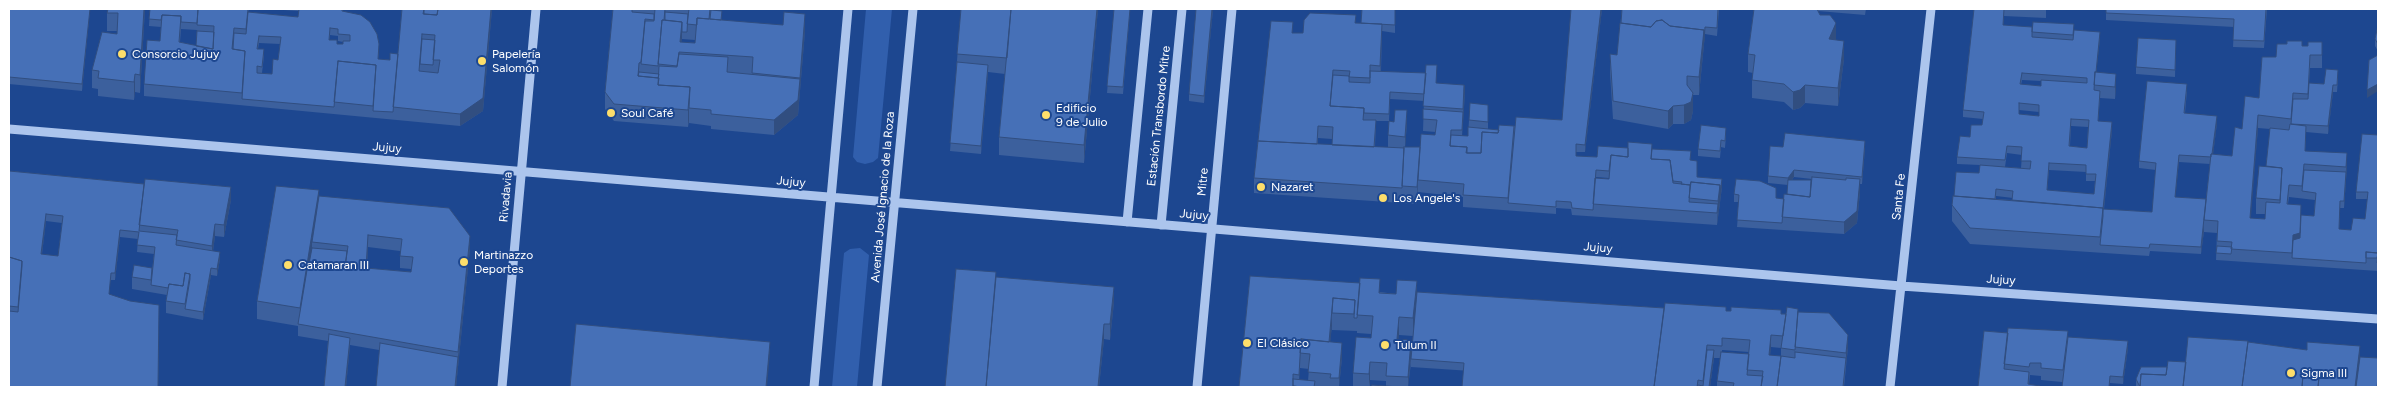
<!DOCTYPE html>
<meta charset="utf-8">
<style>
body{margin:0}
#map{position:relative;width:2387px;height:396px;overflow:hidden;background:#1d4790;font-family:Figtree,sans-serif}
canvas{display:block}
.frame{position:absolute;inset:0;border:10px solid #fff;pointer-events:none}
</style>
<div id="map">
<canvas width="2387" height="396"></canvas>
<div class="frame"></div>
</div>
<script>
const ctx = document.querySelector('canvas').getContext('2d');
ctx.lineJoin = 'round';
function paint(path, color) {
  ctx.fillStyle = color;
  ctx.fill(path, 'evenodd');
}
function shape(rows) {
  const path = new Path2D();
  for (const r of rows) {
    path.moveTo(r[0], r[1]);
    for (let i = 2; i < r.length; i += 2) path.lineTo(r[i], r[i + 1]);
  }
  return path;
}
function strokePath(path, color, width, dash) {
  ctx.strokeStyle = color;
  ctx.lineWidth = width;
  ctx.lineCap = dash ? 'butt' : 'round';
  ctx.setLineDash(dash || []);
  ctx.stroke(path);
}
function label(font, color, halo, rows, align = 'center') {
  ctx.font = font + ' Figtree,sans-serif';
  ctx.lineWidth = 4;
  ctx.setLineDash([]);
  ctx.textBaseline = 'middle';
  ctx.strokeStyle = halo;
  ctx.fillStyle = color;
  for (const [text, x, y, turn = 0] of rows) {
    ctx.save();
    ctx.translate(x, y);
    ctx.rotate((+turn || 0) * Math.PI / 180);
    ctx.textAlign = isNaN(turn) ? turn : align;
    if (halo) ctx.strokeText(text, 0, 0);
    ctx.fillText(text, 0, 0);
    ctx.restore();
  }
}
paint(shape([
 [866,9,892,9,878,158,873,162,865,164,857,162,853,157],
 [860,248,869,255,857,387,832,387,844,253,850,249]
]), '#315fad');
strokePath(shape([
 [9,129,1901,286,2378,319],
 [1127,222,1148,9],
 [1161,225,1182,9],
 [502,387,536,9],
 [814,387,848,9],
 [877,387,913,9],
 [1197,387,1232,9],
 [1890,387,1931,9]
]), '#acc5ed', 9);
paint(shape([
 [9,9,90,9,82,91,9,84],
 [108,9,145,9,140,93,135,92,134,100,98,96,98,89,92,88,92,70,117,34,117,31,107,31,107,13],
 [150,9,249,9,248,12,298,17,299,11,268,9,343,9,343,11,379,51,378,59,390,60,398,54,402,9,492,9,483,111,460,126,144,96,144,84,160,41,161,27,149,26],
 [181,29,197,30,196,46,180,42],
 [330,35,338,36,338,41,343,42,343,44,337,44,329,40],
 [259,43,280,44,278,60,272,74,262,73,264,56,258,49],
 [613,9,711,9,711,10,722,20,805,31,798,115,774,135,711,129,711,126,689,123,689,120,688,127,614,121,605,109,605,92],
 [682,39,695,40,695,43,681,42],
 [961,9,1098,9,1084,163,999,155,999,137,1005,74,988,72,981,154,950,151],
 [1114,9,1130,9,1123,94,1107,93],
 [1213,9,1204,103,1189,101,1189,94],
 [1362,9,1395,9,1395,33,1382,31,1381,71,1437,83,1465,92,1462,136,1468,136,1469,120,1488,105,1488,129,1499,130,1514,126,1562,120,1602,9,1585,152,1576,152,1576,156,1597,157,1652,149,1691,160,1697,177,1722,187,1717,225,1572,215,1571,209,1556,208,1556,214,1463,207,1463,197,1418,192,1418,191,1417,204,1254,193,1254,178,1293,33,1303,33,1356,23,1361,23],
 [1390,99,1424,101,1423,131,1436,132,1435,135,1420,147,1405,147,1407,123,1388,135,1388,147,1375,147,1376,121,1389,121],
 [1318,138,1332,139,1332,145,1318,144],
 [1596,177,1609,178,1609,179,1596,178],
 [1622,9,1719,9,1717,36,1705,34,1699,95,1693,95,1693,111,1691,120,1684,124,1673,124,1668,129,1613,119,1610,73,1610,54,1617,55],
 [1754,9,1866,9,1865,15,1818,11,1820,15,1836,40,1844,59,1838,106,1805,103,1800,108,1793,110,1784,102,1752,98,1752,80,1753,73,1748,72,1748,54],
 [1974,9,2046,9,2046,18,2004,16,2003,25,2074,30,2100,39,2096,72,2116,87,2115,99,2100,98,2098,121,2112,130,2104,209,2152,212,2156,170,2139,168,2139,161,2187,91,2185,113,2217,123,2213,154,2232,156,2242,129,2259,98,2276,57,2302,46,2308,46,2322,42,2322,68,2310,68,2309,83,2324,84,2338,78,2337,92,2333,92,2328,134,2306,132,2305,151,2347,166,2344,208,2340,208,2339,230,2351,230,2365,219,2368,199,2356,199,2356,192,2378,135,2378,271,2216,260,2217,233,2204,232,2204,231,2201,254,2150,251,2149,256,1970,244,1952,221,1952,205,1954,196,1979,173,1980,165,1957,164,1957,157,1970,137,1982,125,1983,119,1963,117,1963,110],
 [2022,80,2041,81,2041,86,2021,85],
 [2019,110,2039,112,2039,116,2019,114],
 [2071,126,2088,127,2087,148,2070,146],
 [2258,128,2270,129,2266,166,2256,198,2256,214,2265,214,2265,219,2250,218],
 [2007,153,2022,155,2021,168,2005,167],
 [2179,162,2210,164,2206,199,2175,197],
 [2049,170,2086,172,2086,181,2095,181,2094,194,2047,190],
 [1996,196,2013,198,2012,200,1996,199],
 [2289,197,2315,200,2314,216,2301,215,2288,204],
 [2106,9,2267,9,2264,48,2233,47,2234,27,2106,20],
 [2378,25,2378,51,2375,46,2375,39],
 [2176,40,2175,77,2136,74,2136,67],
 [1726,135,1725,148,1721,147,1720,158,1698,156,1698,149],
 [1783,147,1865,148,1862,184,1860,184,1860,192,1857,223,1844,234,1737,227,1739,202,1734,202,1734,194,1784,199,1787,194,1788,185,1768,183,1768,176],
 [1794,177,1812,179,1811,186,1792,180],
 [9,171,144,184,231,200,224,237,215,236,213,251,220,259,217,276,211,275,203,320,166,313,166,301,167,295,132,289,132,277,152,271,154,254,137,252,138,239,120,237,115,280,111,280,9,387],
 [46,221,62,223,58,256,42,254],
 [319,196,470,248,456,387,379,350,350,345,346,387,324,387,328,341,298,336,298,326,257,319,257,301],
 [368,247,400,251,400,268,411,269,411,272,367,268],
 [1250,276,1396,294,1417,292,1664,308,1786,314,1798,312,1848,347,1844,387,1717,387,1717,381,1720,358,1714,358,1710,387,1411,367,1411,363,1408,387,1371,387,1386,386,1386,381,1370,380,1370,387,1353,387,1353,373,1371,338,1371,334,1357,333,1357,331,1332,330,1332,325,1330,342,1342,358,1339,387,1239,387],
 [1399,335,1413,336,1411,355,1398,339],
 [1771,347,1781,348,1781,359,1770,355],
 [1722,350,1749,352,1749,354,1722,352],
 [1300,368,1309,369,1308,381,1299,380],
 [996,277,1114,302,1110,340,1104,339,1099,387,945,387],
 [1984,331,2068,337,2128,348,2123,384,2110,383,2062,382,2041,380,2041,376,2030,375,2029,385,1978,387],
 [2248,342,2360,357,2378,387,2136,387,2136,379,2167,367,2186,362]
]), '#3c609d');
paint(shape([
 [90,9,82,91,82,84],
 [144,9,145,9,140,93,140,75],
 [491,9,492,9,483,111,460,126,460,114],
 [1097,9,1098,9,1084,163,1084,145],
 [1212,9,1213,9,1204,103,1204,96],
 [1601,9,1602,9,1585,152,1585,145],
 [805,14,805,31,798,115,774,135,774,120,798,100],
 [682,22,682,39,680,52,680,42],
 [1836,23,1836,41,1829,39],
 [1382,24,1382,37,1380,78,1380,66],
 [1705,27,1705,34,1699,95,1699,77,1704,30],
 [2100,32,2100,39,2095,85,2094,85],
 [1844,41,1844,59,1838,106,1838,88],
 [988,65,988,72,981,154,981,146],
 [135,74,135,92,134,100,134,82],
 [2116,74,2116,87,2115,99,2115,87],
 [2378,84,2378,91,2367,98,2367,90],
 [1464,85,1465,85,1465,92,1462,143],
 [1805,85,1805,103,1800,108,1793,110,1793,92],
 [2333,85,2333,92,2328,134,2328,126],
 [1693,93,1693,111,1691,120,1684,124,1684,105],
 [1673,106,1673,124,1668,129,1668,111],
 [689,108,689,120,688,127,688,110],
 [1407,110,1407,123,1405,149,1405,137],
 [2258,115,2258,128,2250,230,2250,218],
 [2217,116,2217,123,2212,164,2212,157],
 [2112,122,2112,130,2103,216,2103,209],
 [1865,141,1865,148,1862,184,1862,177],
 [1420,147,1418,180,1417,204,1417,187],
 [2347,153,2347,166,2344,208,2344,201],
 [2179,155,2179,162,2175,204,2175,197],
 [1794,170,1794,177,1788,185,1788,178],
 [1722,179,1722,187,1717,225,1718,201,1720,185],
 [1860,179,1860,192,1857,223,1844,234,1844,222],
 [231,187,231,200,224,237,224,225],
 [319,190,319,208,312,242,312,255,300,324,300,308],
 [2301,205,2300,246,2293,258,2293,235],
 [46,214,46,221,41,261,41,254],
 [215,224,215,236,212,258,212,246],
 [2204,224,2204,231,2201,254,2201,247],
 [120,230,120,237,115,280,115,273],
 [368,235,368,247,366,281,366,268],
 [470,236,470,248,456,387,455,387],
 [220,252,220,259,217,276,217,269],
 [211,268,211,275,203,320,203,312],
 [1417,281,1417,299,1413,336,1413,318],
 [1114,287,1114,302,1110,340,1110,324],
 [1332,313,1332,325,1329,357,1329,345],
 [1399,317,1399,335,1397,357,1397,339],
 [1104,324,1104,339,1099,387,1098,387],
 [1771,335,1771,347,1769,367,1769,355],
 [1848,335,1848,347,1846,365,1846,353],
 [350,338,350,345,346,387,345,387],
 [1411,340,1411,358,1408,387,1408,377],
 [2128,341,2128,348,2123,384,2123,377],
 [770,342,770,354,767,387,766,387],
 [1342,343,1342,358,1339,387,1339,378],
 [2360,346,2360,364,2357,387,2355,387],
 [1714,350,1714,357,1710,387,1709,387],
 [1300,357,1300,368,1299,387,1299,375],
 [1370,362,1370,380,1369,387,1369,374]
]), '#314e80');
const building = shape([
 [9,9,90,9,82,84,9,77,9,9],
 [108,9,144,9,140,75,135,74,134,82,98,78,99,71,92,70,102,32,117,34,118,13,107,13,108,9],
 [150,9,198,9,197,23,181,22,181,16,162,15,161,20,149,19,150,9],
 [198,9,248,9,246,29,234,28,232,49,245,51,242,93,144,84,147,40,160,41,162,15,181,16,179,42,213,49,214,26,197,25,198,9],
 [299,9,342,9,342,11,361,15,370,22,377,34,379,44,378,59,390,60,390,53,398,54,393,112,373,111,376,65,338,61,334,107,242,99,245,51,233,49,234,33,246,34,248,12,298,17,299,9],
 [330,28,338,29,338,34,350,35,350,41,343,41,343,44,337,44,337,40,329,40,330,28],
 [259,36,281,37,278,60,273,59,272,74,257,73,257,66,262,67,264,49,257,49,259,36],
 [402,9,424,9,423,14,437,15,438,9,491,9,483,98,460,114,393,107,402,9],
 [422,34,435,35,433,60,440,60,438,73,419,71,422,34],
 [424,9,438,9,437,15,424,14,424,9],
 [613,9,632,9,632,12,654,14,654,20,645,19,641,62,639,63,638,76,659,78,658,85,690,87,688,110,614,104,605,92,613,9],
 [655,9,665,9,664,20,662,20,658,66,641,64,645,21,654,21,655,9],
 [689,9,710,9,709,19,697,18,697,25,687,24,689,9],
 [961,9,1011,9,1007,58,957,54,961,9],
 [1011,9,1097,9,1084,145,999,137,1011,9],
 [1114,9,1130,9,1123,87,1107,86,1114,9],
 [1196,9,1212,9,1204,96,1189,94,1196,9],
 [1362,9,1395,9,1395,25,1361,23,1362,9],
 [1571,9,1601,9,1585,145,1576,144,1576,156,1597,157,1598,146,1628,148,1628,157,1611,155,1609,171,1596,170,1593,210,1572,208,1571,202,1556,201,1556,207,1508,203,1516,117,1562,120,1571,9],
 [1622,9,1718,9,1717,28,1705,27,1704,41,1704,30,1670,26,1662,20,1656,21,1651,27,1621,23,1622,9],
 [1754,9,1817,9,1820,15,1830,15,1836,23,1829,39,1844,41,1838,88,1805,85,1800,90,1793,92,1784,84,1752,80,1755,55,1748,54,1754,9],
 [1974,9,2004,9,2003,25,2032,27,2032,37,2073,40,2074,30,2100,32,2096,72,2095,72,2094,90,2100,91,2098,121,2112,122,2103,209,2152,212,2156,163,2139,161,2147,81,2187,84,2184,113,2217,116,2212,154,2211,154,2211,157,2179,155,2175,197,2206,199,2201,247,2150,244,2149,248,2100,245,2103,216,2103,208,2012,200,2013,191,1996,189,1995,199,1954,196,1956,172,1979,173,1980,165,2030,169,2031,161,2021,161,2022,147,2007,146,2005,160,1957,157,1960,136,1970,137,1971,125,1982,125,1984,112,1963,110,1974,9],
 [2022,73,2087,78,2087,83,2041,80,2041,86,2020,84,2022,73],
 [2019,103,2039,105,2039,116,2019,114,2019,103],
 [2071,119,2089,120,2087,148,2069,146,2071,119],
 [2049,163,2086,165,2086,174,2096,174,2094,194,2047,190,2049,163],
 [2106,9,2266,9,2264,41,2233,40,2234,19,2106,13,2106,9],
 [711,10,722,11,721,20,710,19,711,10],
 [665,12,688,14,687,32,682,32,682,22,665,20,665,12],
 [784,12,805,14,800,78,752,73,753,57,679,52,677,66,658,64,662,20,682,22,680,42,695,43,697,18,783,25,784,12],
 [1310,13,1356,15,1355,23,1382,24,1380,66,1370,65,1370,78,1349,77,1350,71,1333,70,1330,106,1364,108,1363,120,1376,120,1374,147,1332,145,1333,127,1318,126,1317,144,1258,141,1271,21,1293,22,1292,33,1303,33,1304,20,1310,13],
 [1662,20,1670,26,1704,30,1699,77,1687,76,1687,85,1693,93,1691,102,1684,105,1673,106,1668,111,1613,101,1610,54,1617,55,1620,23,1651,27,1656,21,1662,20],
 [2033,22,2074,24,2073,35,2032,32,2033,22],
 [2378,25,2378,44,2375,39,2378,25],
 [197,31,214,32,213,49,196,46,197,31],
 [2138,38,2176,40,2175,70,2136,67,2138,38],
 [422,39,435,40,433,65,420,64,422,39],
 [2287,41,2302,41,2302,46,2308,46,2308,42,2322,42,2322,55,2310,55,2308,94,2293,93,2291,119,2258,115,2250,218,2265,219,2266,202,2280,203,2282,168,2266,166,2270,128,2289,130,2290,124,2306,126,2305,151,2347,153,2346,167,2304,164,2302,186,2289,185,2287,204,2301,205,2300,233,2293,235,2292,253,2231,249,2232,242,2217,241,2218,221,2204,220,2211,154,2232,156,2235,127,2242,129,2245,96,2259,98,2262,57,2276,57,2277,44,2287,44,2287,41],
 [679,54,728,57,727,72,800,79,798,100,774,120,711,114,711,110,689,108,690,87,658,85,659,66,677,67,679,54],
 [2378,55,2378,84,2367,90,2369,60,2378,55],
 [338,61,376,65,373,106,334,102,338,61],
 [957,62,988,65,981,146,950,143,957,62],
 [1426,65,1437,65,1436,83,1464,85,1463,109,1423,106,1426,65],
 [2326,69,2338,70,2337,85,2333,85,2328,126,2291,124,2293,99,2308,99,2309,83,2324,84,2326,69],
 [1370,71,1426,73,1424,94,1390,92,1389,114,1364,113,1364,108,1330,106,1333,75,1349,76,1349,82,1370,83,1370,71],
 [639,72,659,74,658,78,638,76,639,72],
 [2095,72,2116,74,2115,87,2094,85,2095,72],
 [1470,103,1488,105,1488,122,1469,120,1470,103],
 [1423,109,1463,112,1462,130,1451,130,1450,146,1467,147,1466,153,1481,153,1482,132,1498,133,1499,125,1514,126,1508,198,1463,195,1464,184,1418,180,1421,134,1435,135,1437,120,1423,119,1423,109],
 [1395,110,1407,110,1405,137,1388,135,1389,121,1394,122,1395,110],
 [1701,125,1726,128,1725,141,1721,140,1720,151,1698,149,1701,125],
 [1468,127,1499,130,1498,133,1482,132,1481,153,1467,153,1467,147,1450,146,1451,135,1468,136,1468,127],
 [1785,133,1865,141,1862,177,1794,170,1788,178,1768,176,1770,146,1783,147,1785,133],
 [2362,134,2378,135,2378,263,2377,263,2378,253,2366,252,2366,263,2292,258,2293,240,2300,238,2301,215,2314,216,2316,193,2302,191,2304,170,2346,172,2344,201,2340,201,2339,229,2351,230,2353,218,2365,219,2368,192,2356,192,2362,134],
 [1258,141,1404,148,1402,188,1254,178,1258,141],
 [1628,142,1652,144,1651,159,1670,160,1673,183,1690,185,1689,202,1718,204,1717,213,1593,204,1595,178,1609,179,1611,155,1628,157,1628,142],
 [1404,147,1420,147,1417,187,1402,186,1404,147],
 [1652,149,1691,151,1690,160,1697,161,1697,177,1722,179,1720,193,1720,185,1691,182,1690,185,1681,184,1682,182,1673,181,1670,160,1651,159,1652,149],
 [2259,166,2282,168,2280,200,2256,198,2259,166],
 [9,171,144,184,139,231,177,235,176,245,220,252,217,269,211,268,203,312,185,309,190,279,190,274,185,273,183,286,169,284,168,288,151,285,155,247,137,245,139,232,120,230,115,273,111,273,109,294,130,301,159,305,158,387,9,387,9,311,18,312,22,266,22,261,9,257,9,171],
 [46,214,63,216,58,256,41,254,46,214],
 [1812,177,1846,180,1846,178,1860,179,1857,211,1844,222,1782,217,1784,194,1810,197,1812,177],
 [145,179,231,187,224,225,215,224,212,246,176,240,178,230,139,225,145,179],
 [1736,179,1760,181,1776,188,1776,198,1784,199,1782,223,1737,220,1739,195,1734,194,1736,179],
 [1788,180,1811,180,1810,197,1787,194,1788,180],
 [1691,182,1720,185,1718,201,1689,198,1691,182],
 [276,186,319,190,300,308,257,301,276,186],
 [319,196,449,208,470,236,458,352,298,324,308,264,345,267,348,246,312,242,319,196],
 [368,235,402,239,400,256,413,257,411,272,366,268,368,235],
 [1953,196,2103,208,2100,237,1970,228,1952,205,1953,196],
 [2217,246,2232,247,2231,254,2216,253,2217,246],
 [312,248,347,251,345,267,309,264,312,248],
 [2366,252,2378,253,2377,258,2366,258,2366,252],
 [9,257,22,261,18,307,9,306,9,257],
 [134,265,152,268,151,280,132,277,134,265],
 [956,269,996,272,986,387,945,387,956,269],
 [185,273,190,274,185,304,166,301,169,284,183,286,185,273],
 [1250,276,1360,283,1357,318,1354,318,1355,300,1333,298,1329,342,1301,339,1299,375,1293,374,1293,386,1301,387,1239,387,1250,276],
 [996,277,1114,287,1110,324,1104,324,1098,387,986,387,996,277],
 [1360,278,1380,279,1379,293,1396,294,1397,280,1417,281,1413,318,1399,317,1397,339,1411,340,1408,377,1386,376,1387,363,1370,362,1369,374,1353,373,1356,337,1371,338,1373,316,1357,315,1360,278],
 [1417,292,1664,308,1654,387,1462,387,1464,363,1411,359,1417,292],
 [1333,298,1355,300,1354,314,1332,313,1333,298],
 [1665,303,1726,307,1726,311,1731,311,1731,307,1781,310,1781,314,1786,314,1783,336,1771,335,1769,355,1781,356,1777,387,1761,387,1763,371,1747,370,1750,340,1722,338,1722,346,1707,345,1703,381,1698,380,1697,387,1654,387,1665,303],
 [1787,307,1798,309,1795,350,1781,348,1787,307],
 [1798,312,1829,313,1848,335,1846,353,1795,347,1798,312],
 [576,324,770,342,766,387,570,387,576,324],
 [2008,328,2068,331,2063,370,2041,368,2041,363,2030,363,2029,367,2004,364,2008,328],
 [1984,331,2008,333,2004,369,2029,372,2028,384,2040,386,2040,387,1978,387,1984,331],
 [329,334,350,338,345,387,324,387,329,334],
 [2068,337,2128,341,2123,377,2110,376,2109,387,2062,387,2068,337],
 [2188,337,2248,341,2242,387,2183,387,2188,337],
 [1301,339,1342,343,1339,378,1330,378,1331,374,1308,372,1310,354,1300,353,1301,339],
 [2248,342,2307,350,2307,342,2360,346,2355,387,2318,387,2319,377,2303,375,2302,387,2242,387,2248,342],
 [380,343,458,357,455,387,376,387,380,343],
 [1707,350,1714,350,1709,387,1697,387,1698,385,1703,386,1707,350],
 [1721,352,1749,354,1747,375,1763,376,1761,387,1733,387,1734,383,1717,381,1721,352],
 [1795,352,1846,358,1843,387,1777,387,1781,356,1795,358,1795,352],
 [2360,357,2378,358,2378,376,2377,387,2356,387,2360,357],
 [2168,361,2186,362,2183,387,2140,387,2141,374,2166,375,2168,361],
 [2141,367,2167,367,2166,375,2141,374,2140,387,2136,379,2141,367],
 [2303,375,2319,377,2318,387,2302,387,2303,375],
 [1293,379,1315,381,1314,387,1301,387,1293,386,1293,379],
 [1372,385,1399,387,1371,387,1372,385]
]);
paint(building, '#4670b7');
strokePath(building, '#314e80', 1);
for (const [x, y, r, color] of [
 [122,54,5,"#fdde6b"],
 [482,61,5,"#fdde6b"],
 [611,113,5,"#fdde6b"],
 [1046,115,5,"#fdde6b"],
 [1261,187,5,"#fdde6b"],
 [1383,198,5,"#fdde6b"],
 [464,262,5,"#fdde6b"],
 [288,265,5,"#fdde6b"],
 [1247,343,5,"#fdde6b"],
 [1385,345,5,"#fdde6b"],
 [2291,373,5,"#fdde6b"]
]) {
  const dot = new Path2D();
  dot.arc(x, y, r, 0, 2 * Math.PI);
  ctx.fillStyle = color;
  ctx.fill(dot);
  strokePath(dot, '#1d4790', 2);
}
label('12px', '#fff', '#1d4790', [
 ["Consorcio Jujuy",132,54],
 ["Papelería",492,54],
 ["Salomón",492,68],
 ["Edificio",1056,108],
 ["9 de Julio",1056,122],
 ["Soul Café",621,113],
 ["Nazaret",1271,187],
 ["Los Angele's",1393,198],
 ["Martinazzo",474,255],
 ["Deportes",474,269],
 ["Catamaran III",298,265],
 ["El Clásico",1257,343],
 ["Tulum II",1395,345],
 ["Sigma III",2301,373]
], 'left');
label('12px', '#fff', '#1d4790', [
 ["Estación Transbordo Mitre",1159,116,-84],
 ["Jujuy",387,148,5],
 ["Jujuy",791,182,5],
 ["Mitre",1203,182,-85],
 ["Rivadavia",506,197,-85],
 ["Avenida José Ignacio de la Roza",883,197,-85],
 ["Santa Fe",1899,197,-84],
 ["Jujuy",1194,215,5],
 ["Jujuy",1598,248,5],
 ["Jujuy",2001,280,4]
]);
</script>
